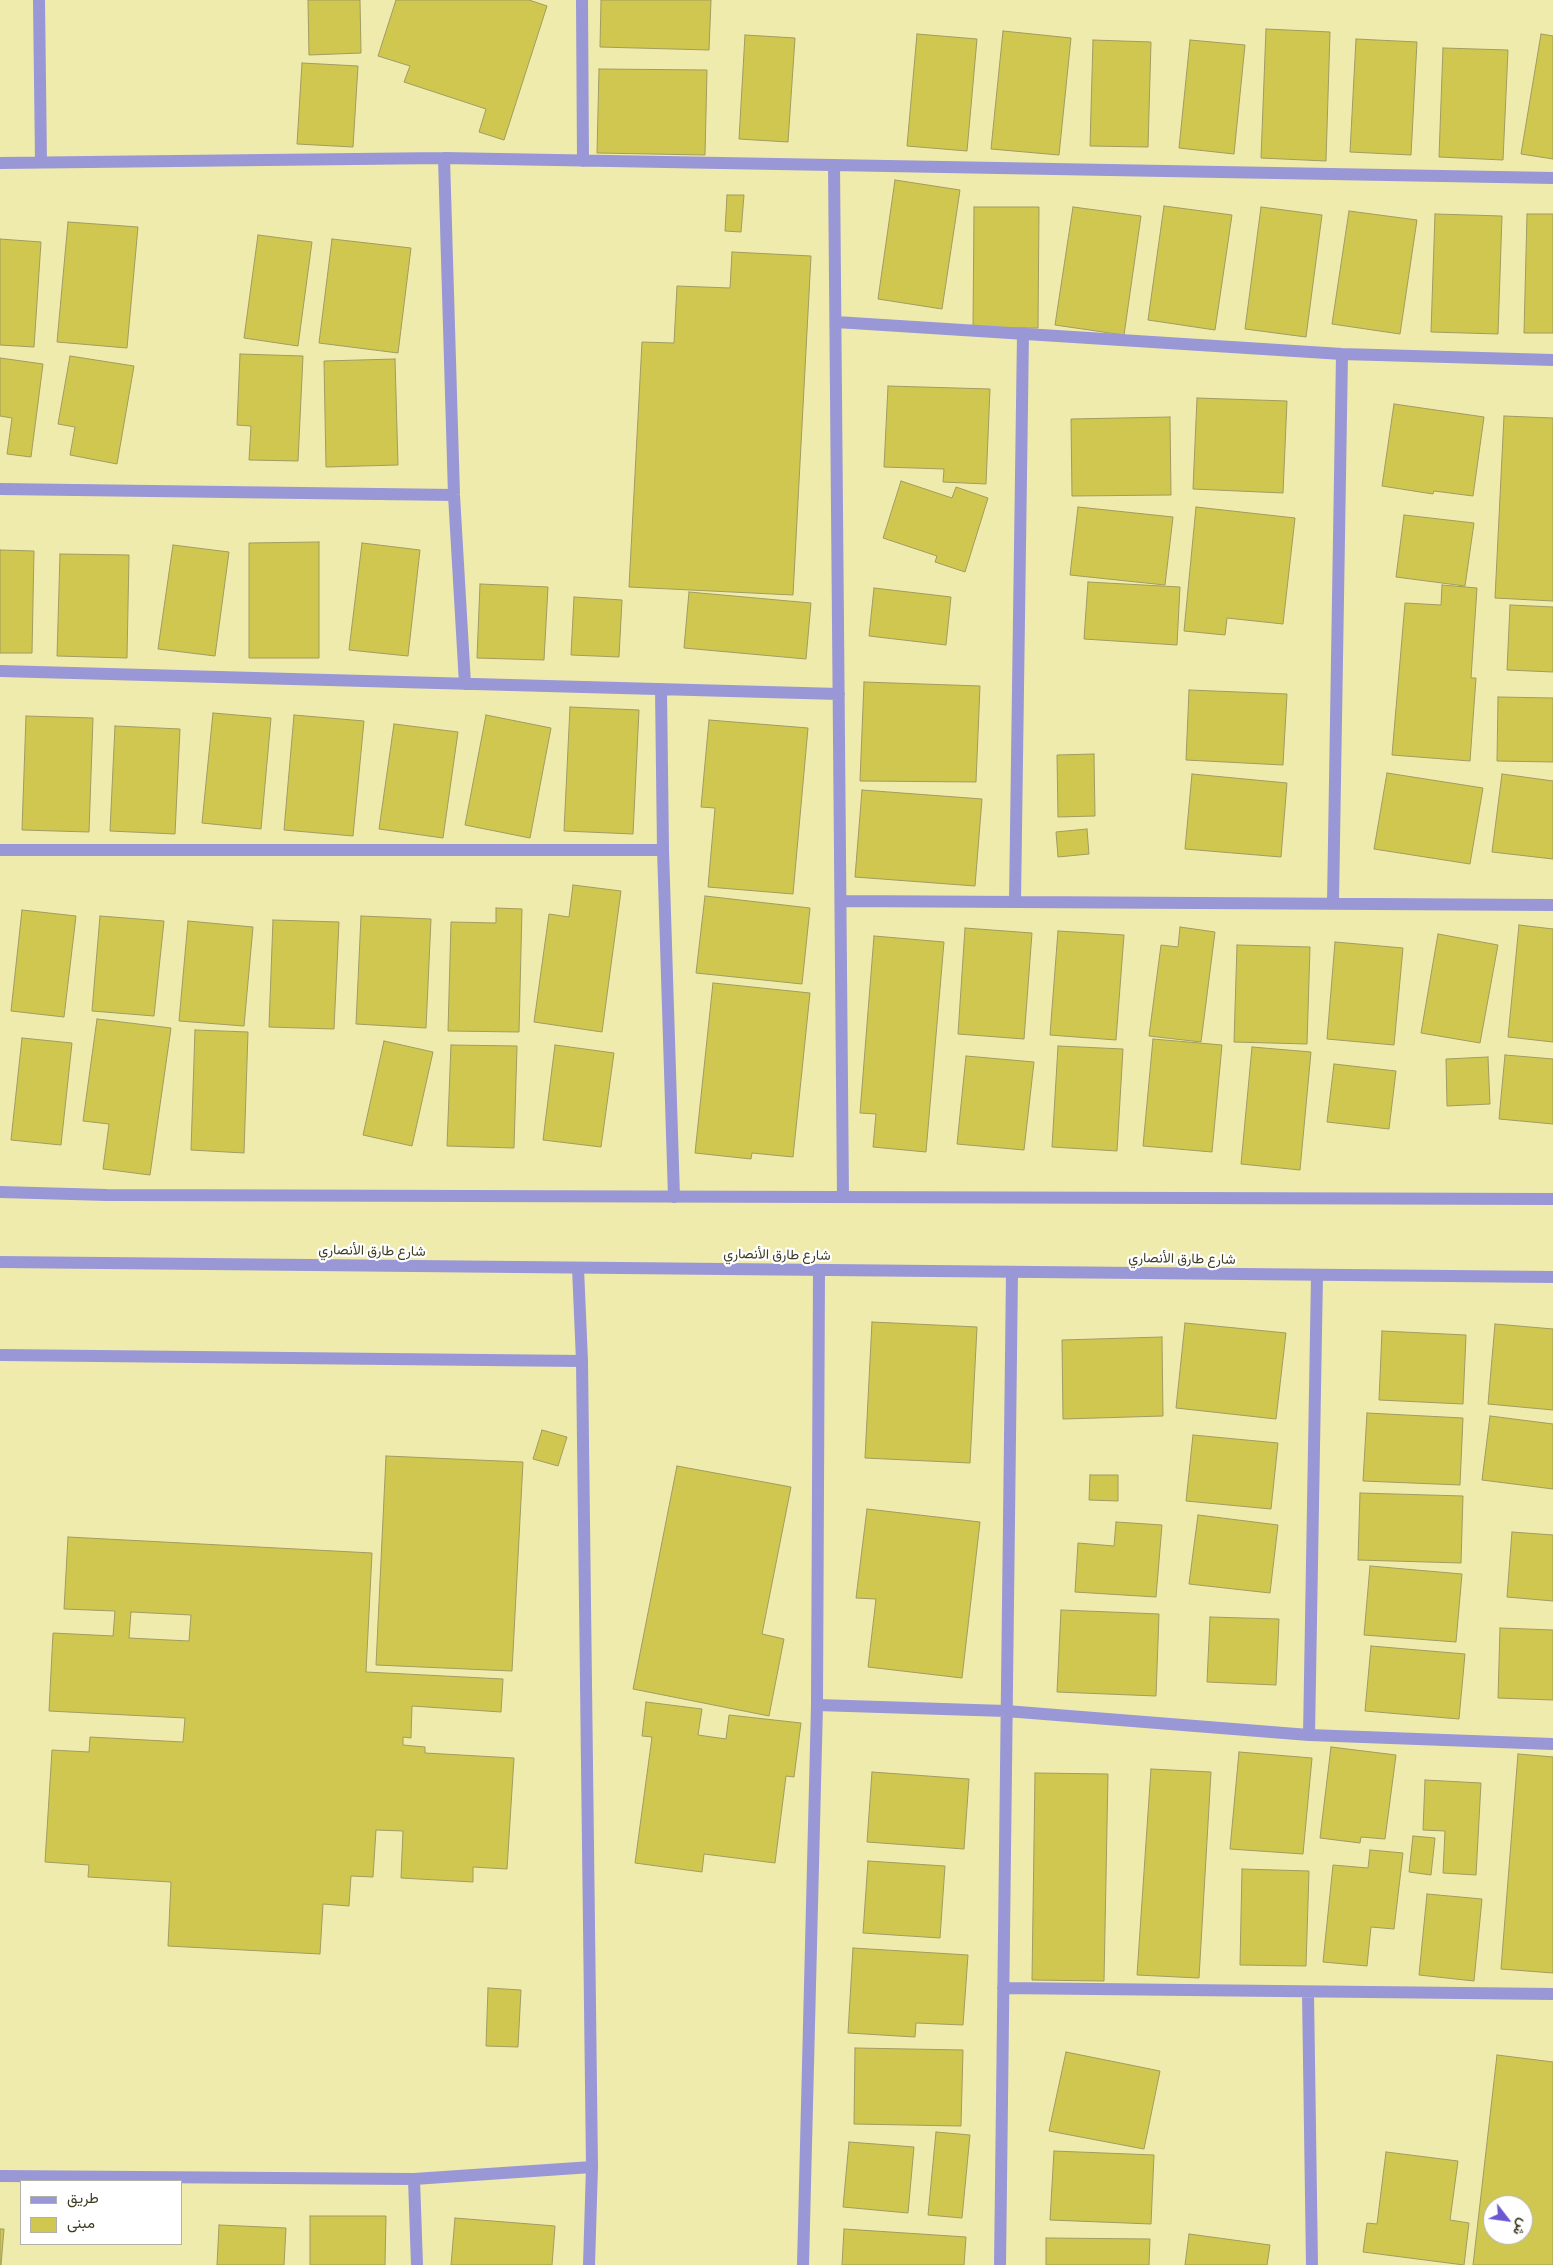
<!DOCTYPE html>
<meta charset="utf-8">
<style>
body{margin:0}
#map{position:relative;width:1553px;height:2265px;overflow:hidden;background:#efebad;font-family:"Fira Sans Condensed",Vazirmatn,sans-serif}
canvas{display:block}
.legend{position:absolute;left:20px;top:2180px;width:162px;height:65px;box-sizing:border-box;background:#fff;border:1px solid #b2b1a7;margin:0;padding:6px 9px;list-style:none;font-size:15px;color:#3e3c23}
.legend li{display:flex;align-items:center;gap:10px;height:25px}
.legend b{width:25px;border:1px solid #b2b1a7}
.north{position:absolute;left:1483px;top:2195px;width:50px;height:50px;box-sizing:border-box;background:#fff;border:1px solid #b2b1a7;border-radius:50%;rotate:120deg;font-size:14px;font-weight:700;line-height:20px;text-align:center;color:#3e3c23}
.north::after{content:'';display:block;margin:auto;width:18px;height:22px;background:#6958d1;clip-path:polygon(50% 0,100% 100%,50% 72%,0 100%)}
</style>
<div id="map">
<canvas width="1553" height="2265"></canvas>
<ul class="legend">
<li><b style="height:6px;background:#9997d5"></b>طريق</li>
<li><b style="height:14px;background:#d0c751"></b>مبنى</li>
</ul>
<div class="north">ش</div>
</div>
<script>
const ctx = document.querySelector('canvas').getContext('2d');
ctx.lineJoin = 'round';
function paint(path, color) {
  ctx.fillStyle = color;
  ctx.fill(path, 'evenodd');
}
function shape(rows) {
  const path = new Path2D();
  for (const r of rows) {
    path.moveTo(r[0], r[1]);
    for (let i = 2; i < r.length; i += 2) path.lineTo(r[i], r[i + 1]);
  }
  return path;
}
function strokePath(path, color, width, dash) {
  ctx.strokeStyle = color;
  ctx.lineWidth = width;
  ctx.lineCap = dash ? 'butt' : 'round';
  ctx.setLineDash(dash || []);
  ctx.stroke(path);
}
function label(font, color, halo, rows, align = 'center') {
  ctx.font = font + ' "Fira Sans Condensed",Vazirmatn,sans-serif';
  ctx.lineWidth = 4.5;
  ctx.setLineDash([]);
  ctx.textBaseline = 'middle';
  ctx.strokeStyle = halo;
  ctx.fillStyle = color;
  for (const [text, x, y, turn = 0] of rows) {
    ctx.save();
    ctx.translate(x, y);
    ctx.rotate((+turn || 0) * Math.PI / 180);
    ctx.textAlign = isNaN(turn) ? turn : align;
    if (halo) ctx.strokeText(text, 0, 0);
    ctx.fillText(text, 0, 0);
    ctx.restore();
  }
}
const building = shape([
 [308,0,360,0,361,53,309,55,308,0],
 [396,0,529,0,547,6,504,140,479,132,486,109,404,82,410,66,378,56,396,0],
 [601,0,711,0,709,50,600,47,601,0],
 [1266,29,1330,32,1326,161,1261,158,1266,29],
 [1003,31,1071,38,1059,155,991,149,1003,31],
 [917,34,977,39,967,151,907,146,917,34],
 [1541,34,1553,36,1553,159,1521,154,1541,34],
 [745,35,795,38,788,142,739,139,745,35],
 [1356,39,1417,42,1411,155,1350,152,1356,39],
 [1093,40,1151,42,1148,147,1090,146,1093,40],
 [1190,40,1245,45,1234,154,1179,148,1190,40],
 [1443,48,1508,50,1503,160,1439,157,1443,48],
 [302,63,358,66,353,147,297,144,302,63],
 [599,69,707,70,705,155,597,153,599,69],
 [895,180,960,190,942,309,878,299,895,180],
 [727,195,744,195,741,232,725,231,727,195],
 [1164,206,1232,215,1215,330,1148,320,1164,206],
 [974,207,1039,207,1038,328,973,328,974,207],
 [1073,207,1141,216,1124,335,1055,325,1073,207],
 [1261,207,1322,215,1306,337,1245,329,1261,207],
 [1349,211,1417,220,1400,334,1332,324,1349,211],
 [1435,214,1502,216,1498,334,1431,332,1435,214],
 [1527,214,1553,214,1553,333,1524,333,1527,214],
 [68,222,138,227,127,348,57,342,68,222],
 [258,235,312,242,298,346,244,338,258,235],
 [0,239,41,242,34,347,0,345,0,239],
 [332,239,411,248,398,353,319,343,332,239],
 [732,252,811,256,793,595,629,587,642,342,674,343,677,286,730,288,732,252],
 [240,354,303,356,298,461,249,460,251,426,237,425,240,354],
 [70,356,134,366,117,464,70,455,75,427,58,424,70,356],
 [0,358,43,364,31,457,7,454,12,418,0,416,0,358],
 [395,359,398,465,326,467,324,361,395,359],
 [888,386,990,389,986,484,943,482,944,469,884,467,888,386],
 [1197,398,1287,401,1283,493,1193,489,1197,398],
 [1394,404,1484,417,1473,496,1434,491,1433,494,1382,486,1394,404],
 [1504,416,1553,418,1553,601,1495,598,1504,416],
 [1170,417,1171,495,1072,496,1071,419,1170,417],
 [901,481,952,498,956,487,988,498,965,572,935,562,937,556,883,538,901,481],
 [1078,507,1173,517,1165,585,1070,575,1078,507],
 [1196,507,1295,518,1283,624,1227,618,1225,635,1184,631,1196,507],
 [1404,515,1474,523,1465,586,1396,577,1404,515],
 [319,542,319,658,249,658,249,543,319,542],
 [362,543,420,550,408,656,349,650,362,543],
 [173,545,229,552,215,656,158,649,173,545],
 [0,550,34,551,32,653,0,653,0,550],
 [60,554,129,555,127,658,57,656,60,554],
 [1088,582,1180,587,1177,645,1084,639,1088,582],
 [480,584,548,587,544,660,477,658,480,584],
 [1442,585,1477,588,1471,678,1476,678,1470,761,1392,755,1405,603,1441,605,1442,585],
 [874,588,951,597,946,645,869,636,874,588],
 [689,592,811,603,806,659,684,648,689,592],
 [574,597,622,600,619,657,571,655,574,597],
 [1510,605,1553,607,1553,672,1507,670,1510,605],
 [864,682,980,686,976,782,860,781,864,682],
 [1189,690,1287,694,1283,765,1186,760,1189,690],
 [1498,697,1553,698,1553,762,1497,761,1498,697],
 [570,707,639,710,633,834,564,831,570,707],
 [213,713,271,718,261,829,202,823,213,713],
 [294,715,364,721,353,836,284,830,294,715],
 [486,715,551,728,530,838,465,825,486,715],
 [26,716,93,718,89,832,22,830,26,716],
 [709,720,808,728,793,894,708,887,715,808,701,807,709,720],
 [394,724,458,732,443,838,379,829,394,724],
 [115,726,180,729,175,834,110,831,115,726],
 [1094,754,1095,816,1058,817,1057,755,1094,754],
 [1387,773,1483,788,1470,864,1374,849,1387,773],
 [1192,774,1287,783,1281,857,1185,849,1192,774],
 [1502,774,1553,781,1553,859,1492,852,1502,774],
 [862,790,982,799,975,886,855,877,862,790],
 [1087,829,1089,854,1058,857,1056,832,1087,829],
 [573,885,621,891,602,1032,534,1022,549,914,569,917,573,885],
 [705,896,810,908,802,984,696,973,705,896],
 [496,908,522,909,519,1032,448,1031,451,922,496,923,496,908],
 [22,910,76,916,64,1017,11,1011,22,910],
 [100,916,164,921,154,1016,92,1011,100,916],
 [361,916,431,919,426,1028,356,1024,361,916],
 [273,920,339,922,334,1029,269,1027,273,920],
 [188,921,253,927,244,1026,179,1021,188,921],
 [1519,925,1553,929,1553,1042,1508,1037,1519,925],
 [1180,927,1215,932,1201,1042,1149,1036,1161,945,1178,947,1180,927],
 [965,928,1032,933,1024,1039,958,1034,965,928],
 [1058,931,1124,935,1116,1040,1050,1035,1058,931],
 [1438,934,1498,945,1480,1043,1421,1033,1438,934],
 [874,936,944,942,926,1152,873,1147,876,1114,860,1113,874,936],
 [1335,942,1403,948,1394,1045,1327,1039,1335,942],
 [1237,945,1310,947,1307,1044,1234,1042,1237,945],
 [713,983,810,993,793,1157,752,1153,751,1159,695,1153,713,983],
 [97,1019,171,1028,150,1175,103,1169,109,1124,83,1121,97,1019],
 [195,1030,248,1032,244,1153,191,1150,195,1030],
 [22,1038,72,1043,61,1145,11,1140,22,1038],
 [1153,1039,1222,1045,1212,1152,1143,1146,1153,1039],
 [384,1041,433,1052,412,1146,363,1135,384,1041],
 [451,1045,517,1046,514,1148,447,1146,451,1045],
 [555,1045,614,1053,601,1147,543,1140,555,1045],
 [1058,1046,1123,1049,1117,1151,1052,1147,1058,1046],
 [1252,1047,1311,1052,1300,1170,1241,1164,1252,1047],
 [1505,1055,1553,1059,1553,1124,1499,1119,1505,1055],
 [966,1056,1034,1062,1024,1150,957,1144,966,1056],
 [1488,1057,1490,1104,1447,1106,1446,1059,1488,1057],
 [1334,1064,1396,1071,1389,1129,1327,1122,1334,1064],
 [872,1322,977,1327,970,1463,865,1458,872,1322],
 [1185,1323,1286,1333,1276,1419,1176,1408,1185,1323],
 [1495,1324,1553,1329,1553,1410,1488,1404,1495,1324],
 [1382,1331,1466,1335,1463,1404,1379,1400,1382,1331],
 [1162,1337,1163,1416,1063,1419,1062,1340,1162,1337],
 [1367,1413,1463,1418,1460,1485,1363,1481,1367,1413],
 [1490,1416,1553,1424,1553,1489,1482,1480,1490,1416],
 [542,1430,567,1437,558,1466,533,1459,542,1430],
 [1193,1435,1278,1443,1271,1509,1186,1501,1193,1435],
 [386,1456,523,1462,512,1671,376,1665,386,1456],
 [677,1466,791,1487,762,1634,784,1639,769,1716,633,1689,677,1466],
 [1090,1475,1118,1475,1118,1501,1089,1500,1090,1475],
 [1360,1493,1463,1496,1461,1563,1358,1560,1360,1493],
 [867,1509,980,1522,962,1678,868,1667,876,1599,856,1598,867,1509],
 [1198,1515,1278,1525,1270,1593,1189,1584,1198,1515],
 [1116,1522,1162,1525,1156,1597,1075,1592,1078,1543,1114,1546,1116,1522],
 [1512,1532,1553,1535,1553,1601,1507,1597,1512,1532],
 [68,1537,372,1553,366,1672,503,1679,501,1712,412,1706,411,1738,403,1737,403,1745,425,1747,425,1753,514,1758,507,1869,473,1867,473,1882,401,1878,403,1831,376,1830,373,1877,351,1876,349,1906,323,1904,320,1954,168,1946,171,1882,88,1877,89,1865,45,1862,52,1750,89,1752,90,1737,183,1742,185,1718,49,1711,53,1633,113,1636,115,1611,64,1609,68,1537],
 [131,1612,191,1615,189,1641,129,1638,131,1612],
 [1370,1566,1462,1574,1456,1642,1364,1635,1370,1566],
 [1061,1610,1159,1614,1156,1696,1057,1692,1061,1610],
 [1210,1617,1279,1619,1276,1685,1207,1682,1210,1617],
 [1500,1628,1553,1630,1553,1700,1498,1698,1500,1628],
 [1371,1646,1465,1654,1459,1719,1365,1711,1371,1646],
 [646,1702,702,1709,698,1735,726,1739,729,1715,801,1723,794,1777,786,1776,775,1863,704,1854,702,1872,635,1863,652,1737,642,1736,646,1702],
 [1331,1747,1396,1755,1385,1839,1361,1837,1360,1843,1320,1838,1331,1747],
 [1239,1752,1312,1758,1303,1854,1230,1849,1239,1752],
 [1518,1754,1553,1757,1553,1973,1501,1969,1518,1754],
 [1151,1769,1211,1772,1199,1978,1137,1975,1151,1769],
 [872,1772,969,1779,964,1849,867,1842,872,1772],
 [1035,1773,1108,1774,1104,1981,1032,1980,1035,1773],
 [1425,1780,1481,1783,1476,1875,1443,1873,1445,1831,1423,1830,1425,1780],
 [1413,1836,1435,1838,1431,1875,1409,1872,1413,1836],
 [1370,1850,1403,1853,1394,1929,1371,1927,1367,1966,1323,1962,1333,1865,1368,1868,1370,1850],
 [868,1861,945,1866,940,1938,863,1933,868,1861],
 [1242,1869,1309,1871,1306,1966,1240,1965,1242,1869],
 [1427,1894,1482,1899,1474,1981,1419,1975,1427,1894],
 [853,1948,968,1955,963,2025,916,2023,915,2037,848,2033,853,1948],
 [488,1988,521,1990,518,2047,486,2046,488,1988],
 [855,2048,963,2050,961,2126,854,2124,855,2048],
 [1066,2052,1160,2071,1144,2149,1049,2131,1066,2052],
 [1497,2055,1553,2062,1553,2265,1473,2265,1497,2055],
 [1493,2205,1523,2205,1523,2235,1493,2235,1493,2205],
 [936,2132,970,2135,962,2218,928,2215,936,2132],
 [849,2142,914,2147,908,2213,843,2207,849,2142],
 [1054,2151,1154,2155,1151,2224,1050,2220,1054,2151],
 [1386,2152,1458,2161,1450,2220,1469,2223,1464,2265,1363,2252,1367,2223,1377,2224,1386,2152],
 [310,2216,386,2216,385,2265,310,2265,310,2216],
 [455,2218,555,2226,552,2265,451,2265,455,2218],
 [219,2225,286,2228,284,2265,217,2265,219,2225],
 [0,2229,4,2229,1,2265,0,2265,0,2229],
 [844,2229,966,2237,964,2265,842,2265,844,2229],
 [1189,2234,1270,2245,1267,2265,1185,2265,1189,2234],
 [1046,2238,1150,2239,1149,2265,1046,2265,1046,2238]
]);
paint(building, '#d0c751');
strokePath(building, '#a09c60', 1);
strokePath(shape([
 [0,1355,582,1361]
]), '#9997d5', 12);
strokePath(shape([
 [39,0,41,162],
 [582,0,583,161],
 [444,158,454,495,465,684],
 [0,163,444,158,1553,178],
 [834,165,843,1197],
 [836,322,1342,354,1553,360],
 [0,489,454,495],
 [0,671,839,694],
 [661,689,663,850,674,1197],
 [0,850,663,850],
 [841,901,1553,905],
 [1015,902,1023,333],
 [1333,903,1342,354],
 [578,1268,582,1361,592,2167,589,2265],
 [817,1705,1006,1711,1309,1735,1553,1744],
 [1309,1735,1317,1275],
 [1003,1988,1553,1994],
 [1308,1992,1312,2265],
 [0,2176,414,2179,592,2167],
 [414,2179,417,2265],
 [803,2265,817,1705,819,1270],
 [1000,2265,1012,1272]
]), '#9997d5', 12);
strokePath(shape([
 [0,1192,107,1195,1553,1199],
 [0,1262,1553,1277]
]), '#9997d5', 12);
label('14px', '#3e3c23', '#fff', [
 ["شارع طارق الأنصاري",372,1251,1],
 ["شارع طارق الأنصاري",777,1255,1],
 ["شارع طارق الأنصاري",1182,1259,1]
]);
</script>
